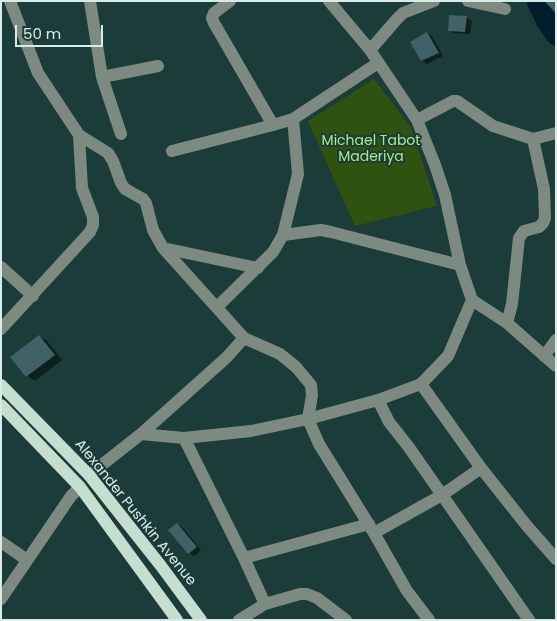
<!DOCTYPE html>
<style>
body{margin:0}
#map{position:relative;width:557px;height:621px;overflow:hidden;background:#1b3c38;font-family:Poppins,sans-serif}
canvas{display:block}
.frame{position:absolute;inset:0;border:2px solid #d9ebe8;pointer-events:none}
.scale{position:absolute;left:15px;top:25px;width:88px;height:22px;box-sizing:border-box;border:2px solid #d9ebe8;border-top:0;padding-left:6px;font-size:15px;line-height:18px;white-space:nowrap;color:#d9ebe8;-webkit-text-stroke:4px #1b3c38;paint-order:stroke}
</style>
<div id="map">
<canvas width="557" height="621"></canvas>
<div class="frame"></div>
<div class="scale">50 m</div>
</div>
<script>
const ctx = document.querySelector('canvas').getContext('2d');
ctx.lineJoin = 'round';
function paint(path, color) {
  ctx.fillStyle = color;
  ctx.fill(path, 'evenodd');
}
function shape(rows) {
  const path = new Path2D();
  for (const r of rows) {
    path.moveTo(r[0], r[1]);
    for (let i = 2; i < r.length; i += 2) path.lineTo(r[i], r[i + 1]);
  }
  return path;
}
function strokePath(path, color, width, dash) {
  ctx.strokeStyle = color;
  ctx.lineWidth = width;
  ctx.lineCap = dash ? 'butt' : 'round';
  ctx.setLineDash(dash || []);
  ctx.stroke(path);
}
function label(font, color, halo, rows, align = 'center') {
  ctx.font = font + ' Poppins,sans-serif';
  ctx.lineWidth = 4;
  ctx.setLineDash([]);
  ctx.textBaseline = 'middle';
  ctx.strokeStyle = halo;
  ctx.fillStyle = color;
  for (const [text, x, y, turn = 0] of rows) {
    ctx.save();
    ctx.translate(x, y);
    ctx.rotate((+turn || 0) * Math.PI / 180);
    ctx.textAlign = isNaN(turn) ? turn : align;
    if (halo) ctx.strokeText(text, 0, 0);
    ctx.fillText(text, 0, 0);
    ctx.restore();
  }
}
paint(shape([
 [374,79,411,127,437,206,355,226,308,121]
]), '#305210');
paint(shape([
 [450,17,467,18,472,21,470,34,454,33,449,30],
 [427,33,432,36,443,56,427,64,422,60],
 [39,336,47,341,62,360,35,381,27,376],
 [177,524,182,527,201,550,194,556,189,553]
]), '#0007');
strokePath(shape([
 [537,1,546,20,556,35]
]), '#021c2b', 21);
paint(shape([
 [544,1,556,1,556,13],
 [449,15,467,16,465,32,448,31],
 [427,32,439,53,421,61,410,42],
 [39,335,55,355,26,377,10,357],
 [177,523,197,547,188,554,168,530]
]), '#406168');
strokePath(shape([
 [90,1,102,77,158,66],
 [230,1,214,13,212,18,214,23,273,125,293,119,378,63],
 [329,1,370,50,417,120,435,165,445,195,460,265,472,300,448,356,421,384],
 [468,1,505,9],
 [370,50,397,19,403,13,434,1],
 [102,77,121,134],
 [417,120,453,101,457,101,493,126,533,139],
 [79,135,108,153,113,161,121,183,125,189,143,199,146,203,153,230,163,248,244,338,226,358,141,434],
 [172,151,273,125],
 [283,235,321,230,331,232,460,265],
 [163,248,258,268],
 [1,267,33,296],
 [472,300,507,323,556,366],
 [217,307,273,252,283,235,298,174,293,119],
 [507,323,512,304,519,238,524,231,539,227,543,223,545,218,544,189,533,139,556,133],
 [1,329,90,232,93,225,93,217,82,188,79,135,38,73,10,1],
 [244,338,280,354,296,367,311,385,312,395,308,419,378,400,389,422,408,446,529,620],
 [544,356,556,340],
 [378,400,421,384,481,468,527,526,556,559],
 [184,438,244,558,369,524],
 [89,475,141,434,184,438,251,431,308,419,319,444,374,533,407,591,429,620],
 [374,533,442,495,481,468],
 [1,542,27,560],
 [244,558,265,604,300,594,307,594,317,598,346,620],
 [1,599,71,496,80,487],
 [239,620,265,604]
]), '#7d8a82', 12);
strokePath(shape([
 [1,385,89,475,161,566,201,620],
 [1,405,80,487,177,620]
]), '#c5decf', 12);
label('14px', '#b0e988', '#1b3c38', [
 ["Michael Tabot",371,141],
 ["Maderiya",371,157]
]);
label('14px', '#d9ebe8', '#1b3c38', [
 ["Alexander Pushkin Avenue",135,513,51]
]);
</script>
